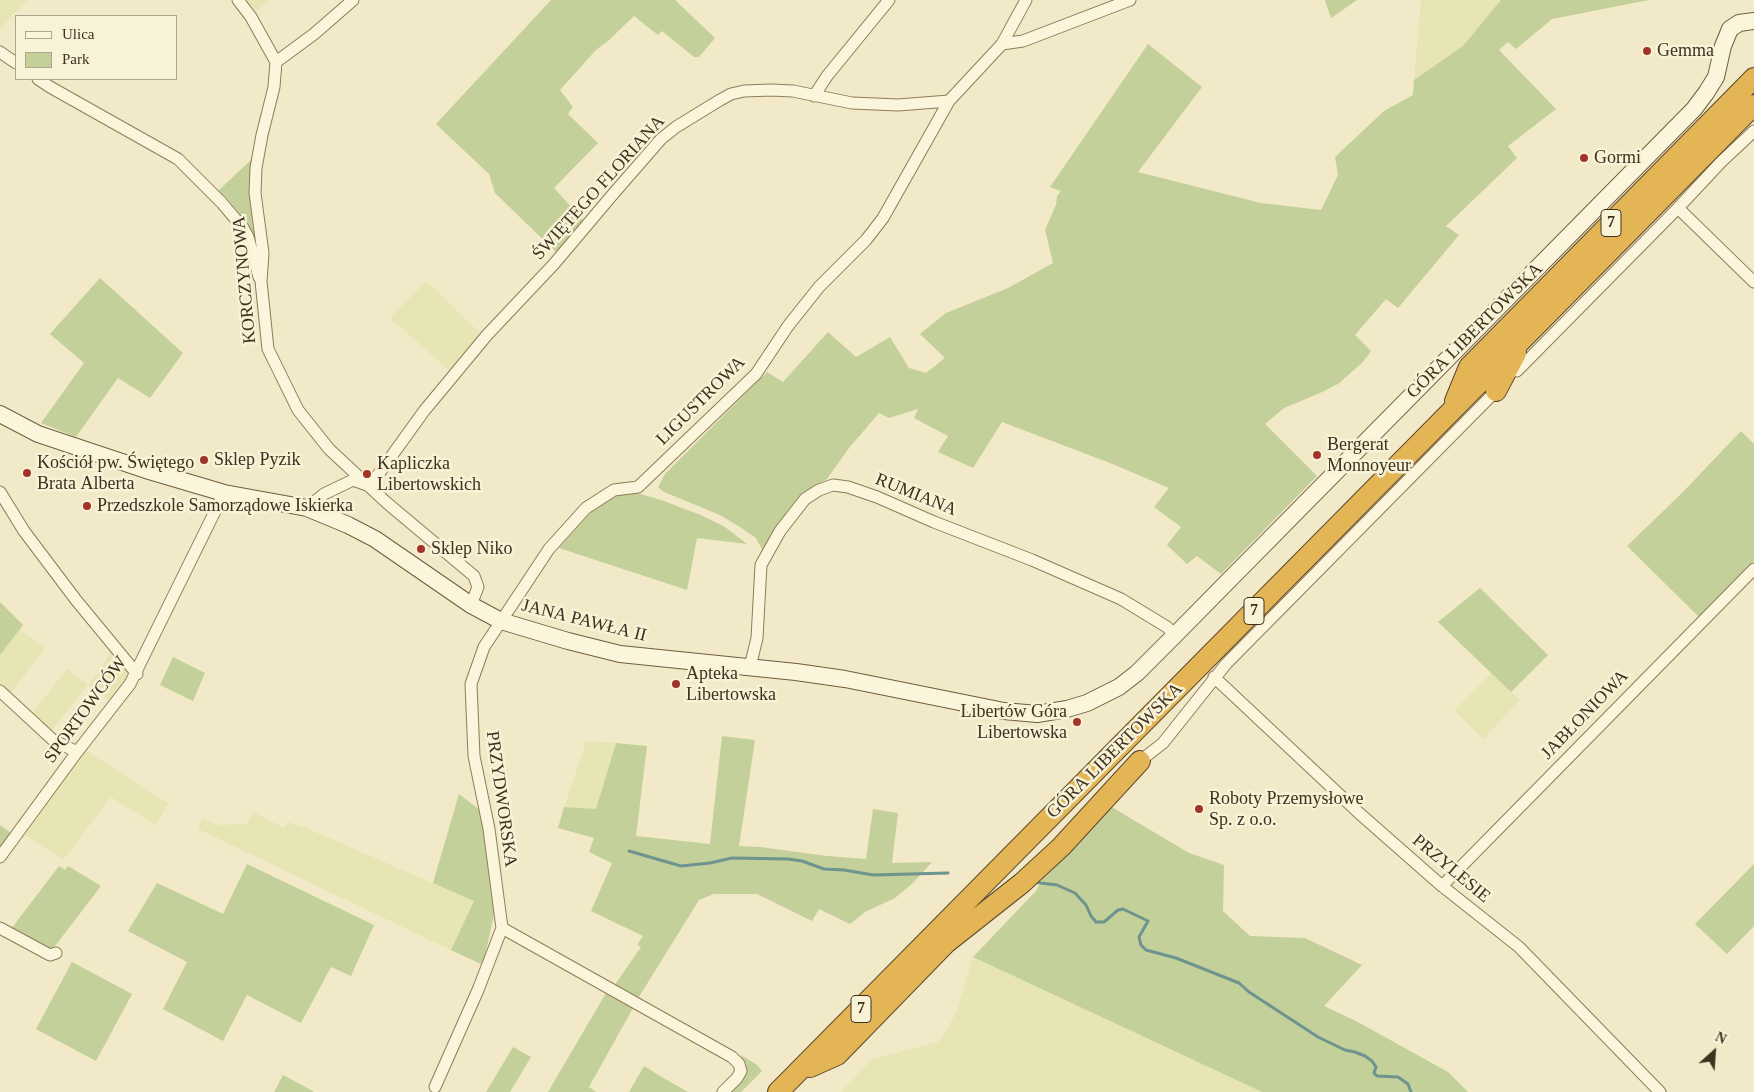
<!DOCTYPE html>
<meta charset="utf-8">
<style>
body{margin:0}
#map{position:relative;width:1754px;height:1092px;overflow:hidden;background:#f1e9c7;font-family:"Times New Roman",serif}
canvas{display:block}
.legend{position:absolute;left:15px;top:15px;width:162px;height:65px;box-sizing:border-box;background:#f8f2d7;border:1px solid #aea58d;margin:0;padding:6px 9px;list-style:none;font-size:15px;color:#3e311f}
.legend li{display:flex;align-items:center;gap:10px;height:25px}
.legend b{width:25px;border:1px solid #aea58d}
.north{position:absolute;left:1689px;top:1027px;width:50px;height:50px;-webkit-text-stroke:4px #f8f2d7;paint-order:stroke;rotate:26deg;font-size:14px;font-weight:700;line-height:20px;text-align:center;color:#3e311f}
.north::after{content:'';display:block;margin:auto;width:18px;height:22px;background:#3e311f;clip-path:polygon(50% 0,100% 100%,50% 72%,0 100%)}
</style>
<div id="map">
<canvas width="1754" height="1092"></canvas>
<ul class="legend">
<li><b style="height:6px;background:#fbf5db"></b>Ulica</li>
<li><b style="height:14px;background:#c4d099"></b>Park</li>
</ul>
<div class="north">N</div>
</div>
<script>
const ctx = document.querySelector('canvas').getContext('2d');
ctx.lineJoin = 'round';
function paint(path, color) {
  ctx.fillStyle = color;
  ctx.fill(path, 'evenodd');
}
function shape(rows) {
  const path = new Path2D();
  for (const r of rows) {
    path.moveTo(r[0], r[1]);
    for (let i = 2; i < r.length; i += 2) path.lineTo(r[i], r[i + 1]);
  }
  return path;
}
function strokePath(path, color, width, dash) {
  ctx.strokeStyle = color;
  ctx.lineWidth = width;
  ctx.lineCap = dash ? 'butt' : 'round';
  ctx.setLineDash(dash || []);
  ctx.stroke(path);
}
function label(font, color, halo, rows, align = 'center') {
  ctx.font = font + ' "Times New Roman",serif';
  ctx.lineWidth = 5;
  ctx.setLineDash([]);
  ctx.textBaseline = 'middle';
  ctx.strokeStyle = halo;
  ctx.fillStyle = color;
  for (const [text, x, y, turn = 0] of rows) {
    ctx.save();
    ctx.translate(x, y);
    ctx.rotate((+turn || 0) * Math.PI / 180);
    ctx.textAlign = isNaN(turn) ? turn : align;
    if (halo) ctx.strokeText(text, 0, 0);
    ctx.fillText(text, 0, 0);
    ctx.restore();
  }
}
paint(shape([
 [0,0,27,0,0,29],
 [246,0,270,0,256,12],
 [1421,0,1501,0,1463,46,1414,80],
 [426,281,482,335,450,371,390,318],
 [20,629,45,648,11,693,0,684,0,655],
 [111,651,126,667,128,675,110,701,87,685,51,732,31,715,67,669,88,685,100,671],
 [1491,673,1520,700,1483,739,1454,710],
 [586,741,616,743,596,810,564,807],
 [85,750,168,803,156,825,111,797,63,860,25,835],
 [253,812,284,828,288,822,306,828,474,901,451,950,198,829,202,818,218,825,246,824],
 [973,957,1262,1092,841,1092,871,1060,940,1041,956,1013]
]), '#e7e5b4');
paint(shape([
 [551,0,675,0,715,38,699,57,694,57,662,31,658,35,634,16,609,40,596,50,560,90,573,107,568,114,598,143,554,188,584,221,557,253,495,193,489,174,436,124],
 [1325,0,1357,0,1331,18],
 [1501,0,1649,0,1552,19,1516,49,1508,42,1499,50,1556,109,1508,146,1517,158,1446,226,1459,235,1398,308,1386,299,1355,335,1371,351,1362,363,1338,384,1320,393,1284,408,1265,424,1317,476,1221,574,1197,556,1187,564,1167,545,1181,527,1154,507,1169,488,1110,463,1002,422,973,468,938,452,948,436,914,418,918,409,889,418,879,413,849,448,827,479,800,496,788,510,764,553,756,538,740,527,720,515,664,492,658,487,665,474,767,372,783,382,828,332,856,357,890,337,909,368,926,373,945,358,920,334,946,313,1008,288,1053,263,1045,230,1056,205,1057,196,1061,191,1050,187,1148,44,1202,87,1138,172,1261,203,1321,210,1338,175,1335,157,1384,111,1413,95,1414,80,1463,46],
 [252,159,260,263,242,216,228,199,218,191],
 [100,278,183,353,150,398,118,378,76,437,41,423,84,363,50,334],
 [1741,431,1754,444,1754,561,1699,617,1627,546,1682,493],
 [637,493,661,500,701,515,725,527,747,544,697,538,687,590,559,548,593,510,615,496],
 [1480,588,1548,655,1511,692,1438,622],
 [0,602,23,625,0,655],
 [173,657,205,673,193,701,160,685],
 [722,736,755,740,739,846,760,847,827,856,866,859,873,809,898,813,892,863,932,862,913,883,895,898,865,912,850,924,819,909,812,921,757,894,714,894,699,900,637,1000,614,986,641,947,637,945,643,936,591,911,612,863,589,852,594,838,558,828,564,807,596,809,616,743,647,746,636,836,710,844],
 [459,794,481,811,495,910,483,965,451,950,474,901,433,883],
 [1110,806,1189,853,1224,865,1223,911,1250,936,1305,938,1362,965,1324,1006,1356,1021,1448,1072,1468,1092,1262,1092,973,957,1036,891,1053,860],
 [0,825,11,833,0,848],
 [247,864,374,925,351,976,331,967,301,1023,247,995,223,1041,163,1009,187,962,128,931,157,883,223,914],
 [1754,864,1754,926,1727,954,1695,924],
 [59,866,65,870,68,866,101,886,52,950,11,929],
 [72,962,132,994,96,1061,36,1029],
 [606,993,633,1008,589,1087,596,1092,548,1092],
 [513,1047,531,1057,510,1092,486,1092],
 [741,1055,757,1065,762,1071,741,1092,729,1092,746,1069],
 [644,1066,665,1079,688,1092,629,1092],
 [283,1075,313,1091,313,1092,274,1092]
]), '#c4d099');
strokePath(shape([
 [629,851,681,866,710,863,732,858,788,859,802,861,824,869,844,870,873,875,948,873],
 [1033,882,1057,885,1075,893,1086,905,1091,916,1096,922,1104,922,1118,910,1123,909,1148,921,1139,937,1141,945,1146,950,1176,958,1239,983,1249,992,1318,1037,1345,1050,1355,1052,1365,1056,1372,1061,1376,1067,1374,1073,1377,1076,1398,1077,1408,1084,1411,1092]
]), '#6e948f', 3);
const street = shape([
 [238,0,251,17,276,62,274,87,262,135,256,168,255,193,263,253,261,281,268,349,298,410,329,449,387,503,474,576,478,587,471,605],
 [1002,44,1023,41,1130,0],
 [0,52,16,63],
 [276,62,314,34,353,0],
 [38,79,50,87,178,159,222,203,243,228,248,237,259,277],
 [814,96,827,76,889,0],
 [1678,208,1754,282],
 [1517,371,1678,208,1721,162,1754,131],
 [0,492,24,531,76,600,137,674],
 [307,508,324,494,353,480,370,486,424,411,487,335,554,264,614,193,661,139,676,127,720,100,731,94,744,91,771,90,793,91,852,103,898,105,949,101,1002,44,1026,0],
 [750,667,757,638,761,565,780,531,805,499,819,490,833,485,848,487,877,497,934,522,1032,560,1121,599,1167,627,1175,635],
 [1214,677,1359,813,1442,886,1519,947,1660,1092],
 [0,691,53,740,77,752],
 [1140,761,1163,743,1226,664,1496,391],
 [0,857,77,752,130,684,224,493],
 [1442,886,1754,569],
 [0,928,50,955,56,953],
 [502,928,732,1057,739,1064,741,1071,737,1078,723,1092],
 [435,1087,478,990,502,928,489,829,474,756,471,684,484,647,549,549,586,508,614,490,638,487,756,374,788,326,819,287,866,240,883,218,949,101]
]);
const secondary = shape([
 [0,414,38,434,146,470,224,493,307,508,348,525,375,539,471,605,501,621,568,641,620,654,796,672,845,679,1004,711,1037,714,1067,709,1087,703,1119,687,1137,673,1175,635,1694,109,1706,93,1716,77,1723,46,1730,29,1739,23,1754,21]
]);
const highway = shape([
 [1496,391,1516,353],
 [1455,401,1469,367,1754,78],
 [810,1067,837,1055,946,943,1022,883,1061,847,1140,761],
 [778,1092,1754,105]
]);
strokePath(street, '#8e7c5b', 13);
strokePath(secondary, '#705d3e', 18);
strokePath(highway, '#5c492f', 22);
strokePath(street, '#fbf5db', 11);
strokePath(secondary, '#fbf5db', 16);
strokePath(highway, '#e4b554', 20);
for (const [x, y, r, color] of [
 [1647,51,5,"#a13427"],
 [1584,158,5,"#a13427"],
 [1317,455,5,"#a13427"],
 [204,460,5,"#a13427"],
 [27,473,5,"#a13427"],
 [367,474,5,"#a13427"],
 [87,506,5,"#a13427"],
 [421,549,5,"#a13427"],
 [676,684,5,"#a13427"],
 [1077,722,5,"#a13427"],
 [1199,809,5,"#a13427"]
]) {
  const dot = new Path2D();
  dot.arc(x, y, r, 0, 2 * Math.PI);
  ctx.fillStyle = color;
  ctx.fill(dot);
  strokePath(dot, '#f8f2d7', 2);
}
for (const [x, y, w] of [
 [1611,223,20],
 [1254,611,20],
 [861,1009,20]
]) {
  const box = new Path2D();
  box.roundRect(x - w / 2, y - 13.5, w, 27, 4);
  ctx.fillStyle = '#f8f2d7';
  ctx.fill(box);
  strokePath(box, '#3e311f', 1);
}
label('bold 16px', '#3e311f', null, [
 ["7",1611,223],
 ["7",1254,611],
 ["7",861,1009]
]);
label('18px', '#3e311f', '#f8f2d7', [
 ["Gemma",1657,51],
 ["Gormi",1594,158],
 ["Bergerat",1327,445],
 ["Monnoyeur",1327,466],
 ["Sklep Pyzik",214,460],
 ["Kościół pw. Świętego",37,463],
 ["Brata Alberta",37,484],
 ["Kapliczka",377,464],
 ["Libertowskich",377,485],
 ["Przedszkole Samorządowe Iskierka",97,506],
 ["Sklep Niko",431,549],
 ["Apteka",686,674],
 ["Libertowska",686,695],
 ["Libertów Góra",1067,712,"right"],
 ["Libertowska",1067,733,"right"],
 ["Roboty Przemysłowe",1209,799],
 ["Sp. z o.o.",1209,820]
], 'left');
label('18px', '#3e311f', '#f8f2d7', [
 ["ŚWIĘTEGO FLORIANA",599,188,-48],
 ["KORCZYNOWA",245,280,-95],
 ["GÓRA LIBERTOWSKA",1475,331,-45],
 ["LIGUSTROWA",701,401,-45],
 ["RUMIANA",916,495,22],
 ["JANA PAWŁA II",584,621,14],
 ["SPORTOWCÓW",86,710,-54],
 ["JABŁONIOWA",1585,715,-46],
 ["GÓRA LIBERTOWSKA",1115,751,-45],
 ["PRZYDWORSKA",501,799,82],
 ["PRZYLESIE",1451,869,40]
]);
</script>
